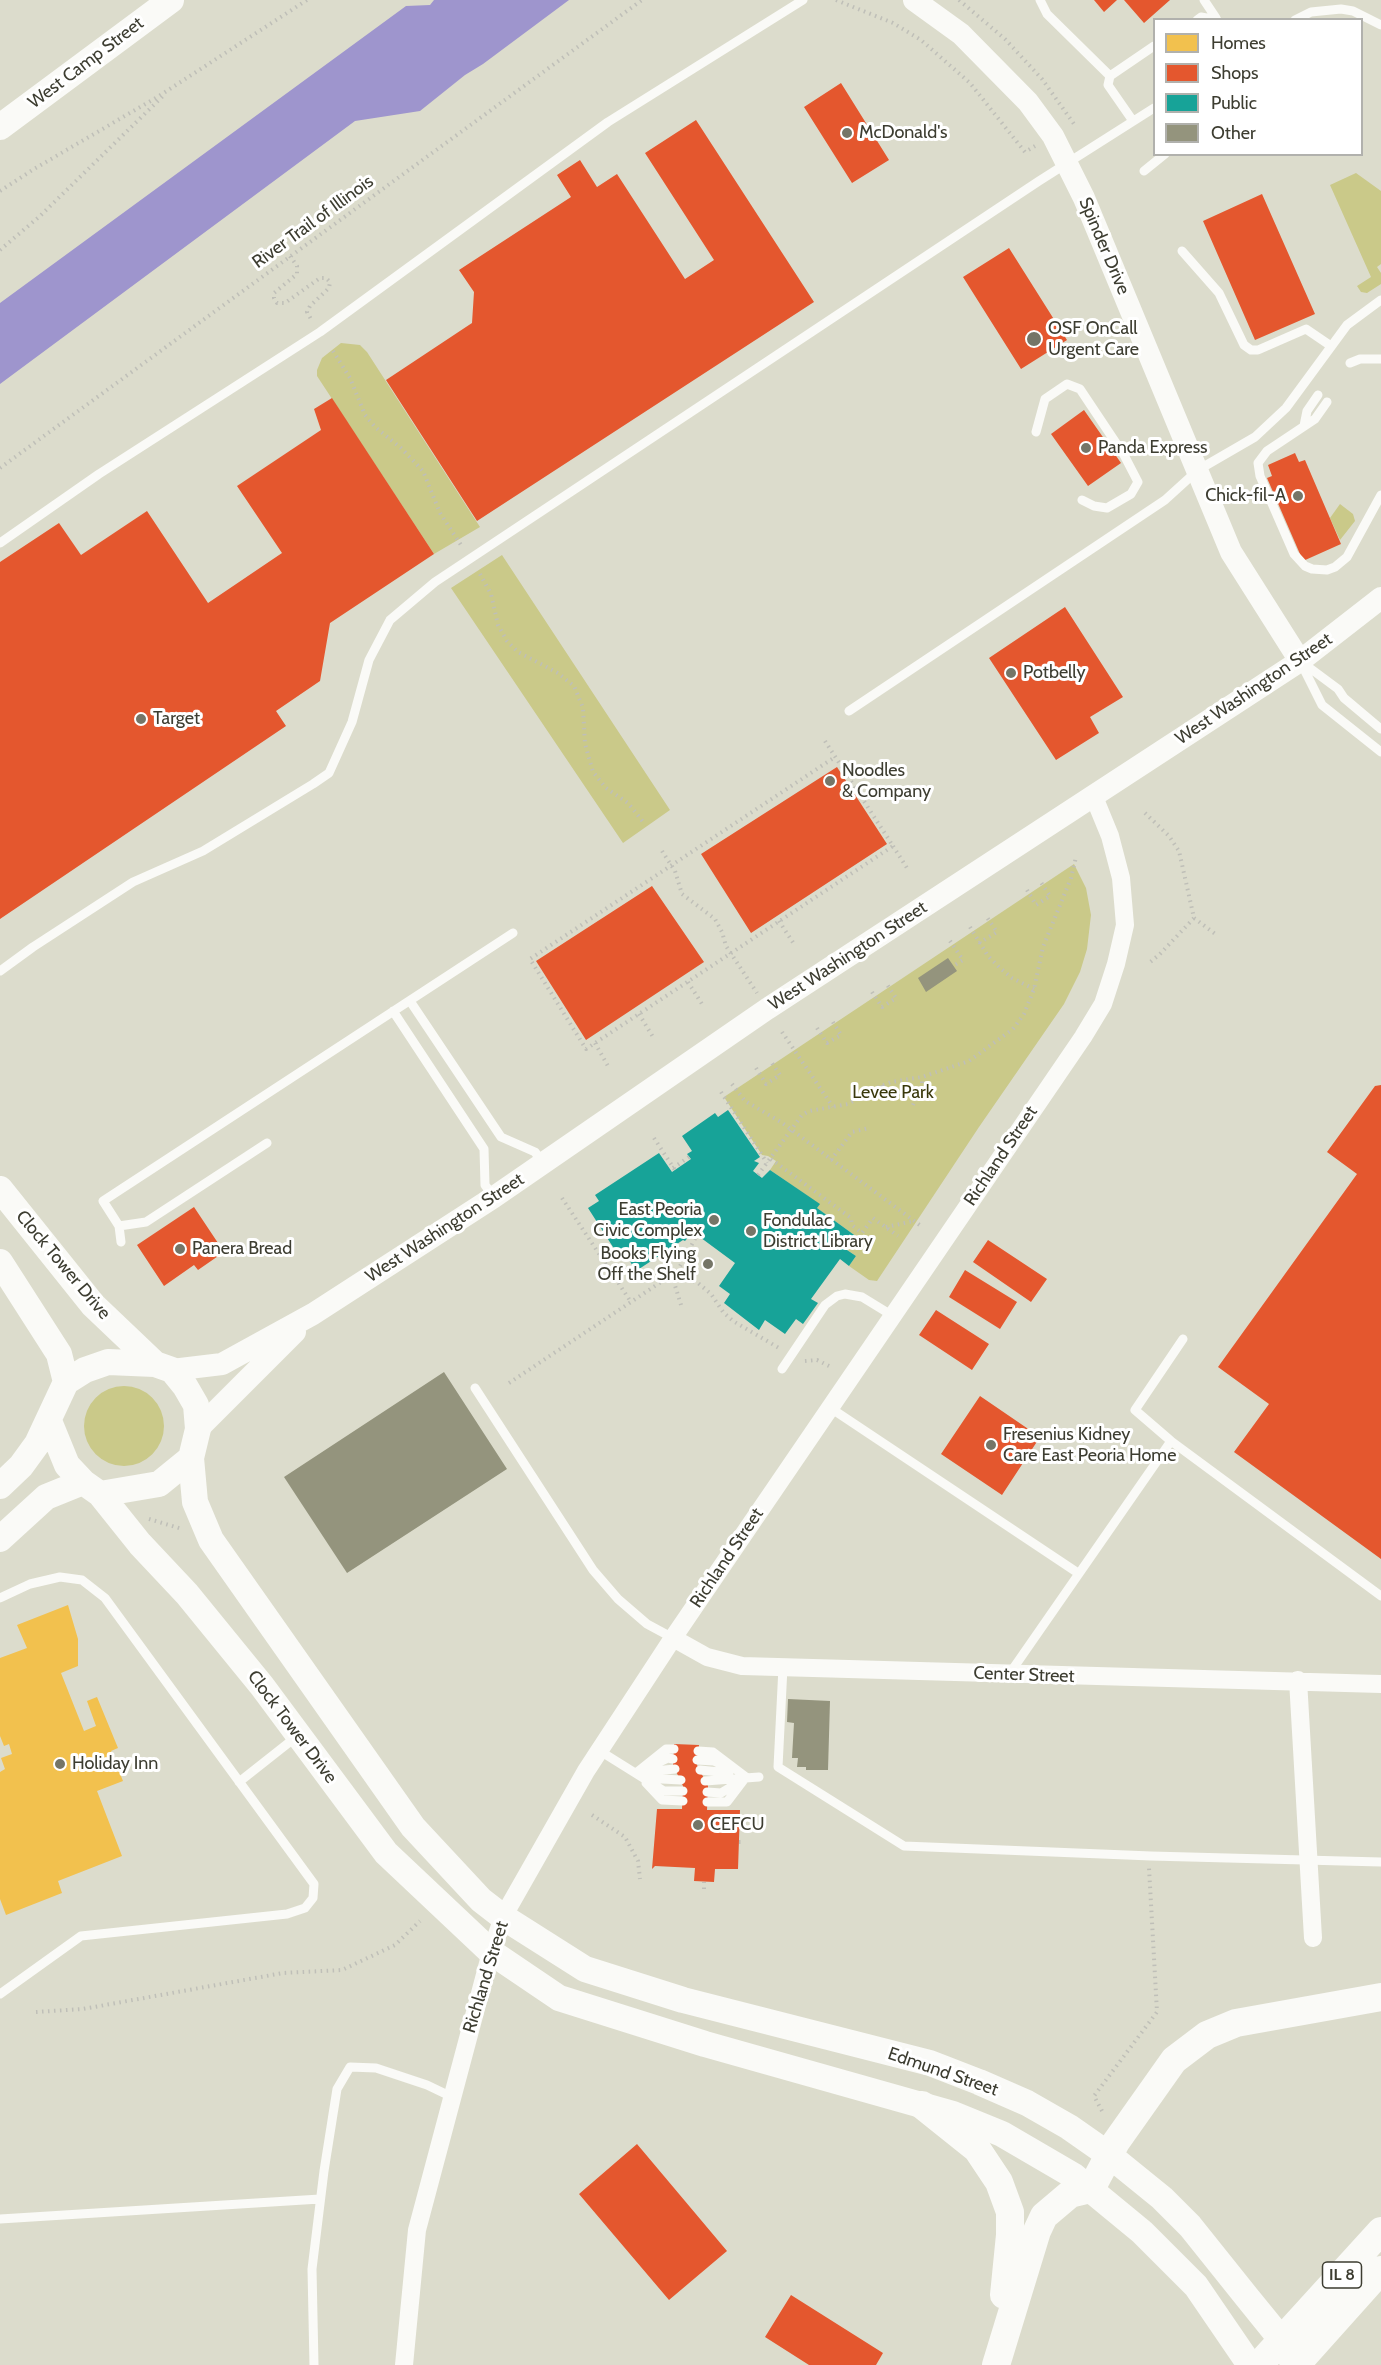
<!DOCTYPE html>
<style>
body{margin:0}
#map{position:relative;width:1381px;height:2365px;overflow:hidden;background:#dcdccc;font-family:Cabin,sans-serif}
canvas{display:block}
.legend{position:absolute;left:1153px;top:18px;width:210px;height:138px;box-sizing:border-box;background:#fff;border:2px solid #b1b1ad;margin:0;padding:8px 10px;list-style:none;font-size:18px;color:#3d3d31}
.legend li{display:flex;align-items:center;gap:12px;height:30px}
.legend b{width:30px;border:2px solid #b1b1ad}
</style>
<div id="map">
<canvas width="1381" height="2365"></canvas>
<ul class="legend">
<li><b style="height:16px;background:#f2c14e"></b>Homes</li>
<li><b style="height:16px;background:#e4572e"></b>Shops</li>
<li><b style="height:16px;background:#17a398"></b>Public</li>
<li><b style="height:16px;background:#94947d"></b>Other</li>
</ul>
</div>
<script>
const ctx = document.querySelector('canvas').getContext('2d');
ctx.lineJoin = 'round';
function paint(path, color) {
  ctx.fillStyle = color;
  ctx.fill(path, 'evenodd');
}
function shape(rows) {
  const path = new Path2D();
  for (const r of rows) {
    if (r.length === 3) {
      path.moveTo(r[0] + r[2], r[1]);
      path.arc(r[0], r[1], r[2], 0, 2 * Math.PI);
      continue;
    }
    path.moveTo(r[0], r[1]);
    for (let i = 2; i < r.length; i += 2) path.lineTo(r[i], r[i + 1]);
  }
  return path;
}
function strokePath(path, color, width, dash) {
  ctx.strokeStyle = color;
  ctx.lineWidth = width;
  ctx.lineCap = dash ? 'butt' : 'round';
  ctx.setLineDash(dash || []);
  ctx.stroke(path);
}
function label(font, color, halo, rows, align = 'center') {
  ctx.font = font + ' Cabin,sans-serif';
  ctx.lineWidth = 6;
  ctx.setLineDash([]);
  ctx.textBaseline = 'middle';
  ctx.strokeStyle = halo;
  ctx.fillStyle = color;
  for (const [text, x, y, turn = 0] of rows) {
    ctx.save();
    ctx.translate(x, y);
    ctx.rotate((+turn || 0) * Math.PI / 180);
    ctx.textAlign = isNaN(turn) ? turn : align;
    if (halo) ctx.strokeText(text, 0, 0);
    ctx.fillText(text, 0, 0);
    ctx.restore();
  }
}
paint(shape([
 [1356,173,1381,191,1381,264,1377,267,1381,273,1381,284,1367,293,1361,292,1357,286,1371,277,1330,185],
 [341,343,360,345,367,352,480,527,434,554,317,376,317,370,322,358],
 [1340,504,1353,514,1355,521,1340,540,1330,518],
 [502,555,670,810,623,843,451,588],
 [1074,864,1086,888,1091,915,1087,949,1080,972,1064,1004,979,1127,877,1281,869,1280,849,1266,856,1256,847,1250,857,1237,817,1208,819,1204,770,1170,776,1161,768,1156,762,1155,724,1097],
 [124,1426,40]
]), '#cac989');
paint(shape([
 [434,0,569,0,483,64,465,75,420,111,355,121,0,384,0,303,406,6,430,5]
]), '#9e95cd');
paint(shape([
 [68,1605,78,1639,78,1666,61,1673,84,1731,96,1726,87,1701,97,1697,118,1748,111,1751,123,1781,97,1791,122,1856,58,1881,62,1893,6,1915,0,1899,0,1772,5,1769,1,1758,12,1754,9,1744,4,1746,0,1736,0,1658,27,1648,17,1625]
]), '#f2c14e');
paint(shape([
 [1094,0,1117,0,1104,12],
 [1124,0,1170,0,1144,23],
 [841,83,889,160,852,183,804,107],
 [696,120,814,302,477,521,386,380,472,323,474,292,459,270,571,197,557,175,580,160,597,187,617,174,685,279,714,260,645,153],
 [1262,194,1315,314,1255,340,1203,221],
 [1009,248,1067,340,1021,369,963,277],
 [332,398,434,554,330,623,320,681,276,711,286,726,0,919,0,562,59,523,81,555,147,511,208,603,282,553,237,486,321,430,314,409],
 [1084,410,1121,463,1088,486,1051,434],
 [1295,453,1299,462,1305,460,1341,544,1303,561,1267,478,1272,476,1268,465],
 [1065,607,1123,697,1090,717,1099,733,1056,760,989,658],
 [837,767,887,844,751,933,701,854],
 [652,886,704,962,586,1040,536,961],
 [1381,1085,1381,1559,1234,1452,1269,1404,1218,1367,1357,1174,1327,1152,1375,1086],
 [194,1207,224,1252,198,1270,194,1265,164,1286,137,1245],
 [988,1240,1047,1279,1031,1302,973,1262],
 [965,1270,1017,1302,1000,1329,949,1297],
 [936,1310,989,1344,972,1370,919,1335],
 [980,1396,1040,1437,1002,1495,941,1454],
 [674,1744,699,1745,697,1765,708,1786,707,1810,740,1810,738,1869,715,1869,714,1882,694,1881,695,1868,655,1866,652,1869,657,1809,682,1809,683,1786,673,1765],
 [637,2144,727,2251,669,2300,579,2194],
 [791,2295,883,2353,876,2365,809,2365,765,2337]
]), '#e4572e');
paint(shape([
 [728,1110,760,1157,754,1161,759,1163,753,1171,762,1178,770,1170,820,1204,817,1208,857,1237,847,1250,856,1256,849,1266,840,1259,811,1299,818,1303,803,1324,796,1319,785,1334,765,1320,759,1330,724,1303,730,1294,719,1286,735,1263,693,1232,685,1241,683,1240,636,1271,626,1255,620,1258,588,1208,599,1201,595,1195,659,1153,672,1172,691,1159,687,1154,692,1151,682,1136,715,1113,718,1117]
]), '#17a398');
paint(shape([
 [948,958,957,971,926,992,918,978],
 [444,1372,507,1469,347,1573,284,1477],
 [788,1699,830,1701,828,1770,806,1770,806,1767,797,1767,798,1758,792,1758,794,1723,787,1722]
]), '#94947d');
strokePath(shape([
 [836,0,893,23,921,40,970,83,1025,152,1035,146],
 [959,0,1005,39,1042,79,1074,124,1071,126],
 [0,191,34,169,159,96,307,0],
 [0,250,40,216,163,96],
 [290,256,297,266,297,274,274,293,274,298,277,303,285,303,320,278,326,278,330,282,329,288,310,306,307,312,312,321],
 [333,351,350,378,365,415,375,427,401,448,423,471,440,513,461,545],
 [0,468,642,0],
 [480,574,491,594,498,625,507,641,518,652,558,673,574,686,583,708,585,744,593,772,606,788,628,803,644,823],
 [825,741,893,846,586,1049,530,959,835,757],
 [1145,813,1169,836,1179,851,1194,918,1160,954,1149,963],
 [893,846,907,868],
 [662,851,675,871,682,894,715,919,722,932,726,946,757,993],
 [1027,890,1036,905,1050,896,1040,881],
 [1194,918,1218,936],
 [779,921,794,944],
 [970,927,988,956,1000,968,1012,978,1034,989],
 [950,941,963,960,953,966],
 [979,943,997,932,986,916],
 [688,982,702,1004],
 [872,992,882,1007,896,998,886,983],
 [639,1014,653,1037],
 [817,1028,827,1043,841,1035,831,1019],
 [782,1032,833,1107],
 [595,1043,608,1066],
 [756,1068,766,1084,780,1075,770,1060],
 [732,1084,745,1101,781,1122,921,1226],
 [882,1085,888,1100],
 [721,1092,767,1163],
 [913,1105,922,1086,922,1077],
 [654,1138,675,1170],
 [771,1159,851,1218,852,1225,862,1233,873,1218,898,1236],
 [831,1160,852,1132,869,1128],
 [673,1168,689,1157],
 [758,1175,802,1115,809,1111,848,1104,874,1089,891,1082,922,1077,969,1061,1013,1029,1024,1014,1034,989,1043,947,1071,878,1076,857],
 [562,1198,631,1302],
 [886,1227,914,1221],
 [681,1305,673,1279,697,1235],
 [805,1361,817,1360,829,1366],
 [509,1383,664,1280,673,1279,686,1278,698,1283,711,1294,723,1312,733,1321,779,1348],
 [149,1519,182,1529],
 [592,1815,625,1837,638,1861,640,1879],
 [739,1842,743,1842],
 [704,1889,704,1882],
 [36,2012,83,2009,283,1973,342,1970,395,1945,420,1921],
 [1102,2111,1094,2096,1157,2012,1149,1868]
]), '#bfbfb8', 4, [1.5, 4.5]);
strokePath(shape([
 [1040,0,1047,14,1110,76],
 [1204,0,1216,18],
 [1197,20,1201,17,1217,20],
 [1295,20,1311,12,1341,9,1353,11,1381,25],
 [1133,121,1108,85,1110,76,1154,46],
 [1144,171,1165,154],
 [1182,251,1219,293,1244,345,1251,350,1258,350,1306,329,1331,346],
 [1350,363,1360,359,1381,359],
 [1327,402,1315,419,1267,451,1258,463,1260,476,1294,554,1305,566,1312,569,1327,570,1335,567,1347,557,1381,495],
 [1304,426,1307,411,1318,395],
 [1036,432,1045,399,1067,384,1080,389,1124,455,1138,482,1131,494,1107,508,1094,506,1082,500],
 [0,543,99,474,320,332,608,122,803,0],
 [1300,661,1322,705,1381,752],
 [1303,663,1338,689,1344,698,1381,729],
 [849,711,1165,500,1198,470,1255,437,1286,408,1347,325,1381,300],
 [0,971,33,947,133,882,203,851,313,784,329,773,352,722,369,660,390,620,435,582,1039,181,1154,108],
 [410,1001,501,1137,535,1152,543,1163],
 [393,1011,484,1149,485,1185,494,1197],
 [119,1226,146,1222,267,1143],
 [121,1242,119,1226,103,1201,513,933],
 [1183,1339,1135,1410,1171,1441,1381,1596],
 [782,1369,825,1305,837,1296,845,1294,862,1297,893,1316],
 [475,1388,593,1570,618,1599,647,1624,673,1638],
 [829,1407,1078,1573],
 [0,1598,30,1584,60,1577,82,1580,105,1598,314,1884,313,1898,305,1908,287,1914,81,1936,0,1994],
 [783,1667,778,1767,904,1846,1151,1856,1381,1862],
 [1010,1673,1171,1441],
 [600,1751,664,1791,683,1791],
 [698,1751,713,1752,746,1777],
 [697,1760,714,1761,728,1768],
 [649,1767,668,1758,673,1759],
 [700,1770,729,1773],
 [644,1772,675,1769],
 [636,1773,666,1749,674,1749],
 [644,1775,662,1779,681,1780],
 [705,1781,759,1777],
 [239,1782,296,1737],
 [646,1783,662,1800,683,1801],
 [707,1792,721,1793,739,1782],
 [707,1802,727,1802,746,1777],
 [0,2219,320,2199],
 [314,2365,312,2269,324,2171,337,2089,350,2067,376,2068,427,2085,452,2097]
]), '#fafaf7', 9);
strokePath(shape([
 [673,1638,707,1657,742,1666,1381,1684],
 [1298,1680,1313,1938],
 [404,2365,417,2230,491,1952,503,1917,586,1771,673,1638,1083,1037,1103,1004,1116,964,1125,925,1121,878,1110,836,1094,797]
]), '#fafaf7', 18);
strokePath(shape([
 [914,0,961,34,1028,102,1053,136,1084,198,1231,552,1300,661],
 [172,1370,222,1364,313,1314,494,1197,767,1009,1300,661,1381,598],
 [198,1429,295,1332]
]), '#fafaf7', 22);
strokePath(shape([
 [0,127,171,0],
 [0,1189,93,1305,155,1364],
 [0,1262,59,1354,66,1382],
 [191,1458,195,1502,211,1540,413,1827,481,1900,503,1917,585,1969,683,2000,930,2063,979,2082,1027,2103,1069,2127,1109,2155,1162,2198,1190,2226,1246,2296,1276,2333,1290,2357],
 [0,1486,21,1466,37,1444,66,1382,85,1370,108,1362,155,1364,172,1370,185,1386,196,1405,198,1429,191,1458,159,1484,100,1494,83,1482,67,1465,49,1421],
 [100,1494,140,1544,187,1594,262,1686,386,1853,491,1952,559,1998,705,2044,953,2114,1002,2134,1074,2176,1142,2232,1196,2286,1250,2365],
 [0,1539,46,1497,83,1482]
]), '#fafaf7', 26);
strokePath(shape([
 [922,2105,977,2149,999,2182,1010,2212,1010,2235,1004,2295],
 [996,2365,1037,2231,1044,2216,1070,2194,1091,2189,1116,2142,1174,2060,1207,2035,1236,2023,1381,1997],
 [1259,2365,1381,2231],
 [1296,2365,1381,2270]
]), '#fafaf7', 28);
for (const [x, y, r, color] of [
 [847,133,6,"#757567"],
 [1034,339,8,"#757567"],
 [1086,448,6,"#757567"],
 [1298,496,6,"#757567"],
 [1011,673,6,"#757567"],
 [141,719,6,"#757567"],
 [830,781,6,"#757567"],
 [714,1220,6,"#757567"],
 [751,1231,6,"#757567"],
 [180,1249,6,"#757567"],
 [708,1264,6,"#757567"],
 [991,1445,6,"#757567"],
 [60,1764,6,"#757567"],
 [698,1825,6,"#757567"]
]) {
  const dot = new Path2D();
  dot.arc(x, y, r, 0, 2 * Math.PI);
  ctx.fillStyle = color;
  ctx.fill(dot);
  strokePath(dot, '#fff', 2);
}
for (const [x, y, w] of [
 [1342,2275,39]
]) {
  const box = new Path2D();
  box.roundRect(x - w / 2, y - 13, w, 26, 4.5);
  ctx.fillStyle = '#fff';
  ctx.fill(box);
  strokePath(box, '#3d3d31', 1.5);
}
label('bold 16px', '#3d3d31', null, [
 ["IL 8",1342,2275]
]);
label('18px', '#3d3d31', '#fff', [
 ["West Camp Street",86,63,-37],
 ["River Trail of Illinois",313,222,-36],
 ["Spinder Drive",1104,246,67],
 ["West Washington Street",1254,689,-34],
 ["West Washington Street",848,956,-33],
 ["Richland Street",1001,1156,-56],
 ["West Washington Street",445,1228,-33],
 ["Clock Tower Drive",63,1265,50],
 ["Richland Street",727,1558,-56],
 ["Center Street",1024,1675,2],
 ["Clock Tower Drive",292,1727,53],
 ["Richland Street",486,1977,-73],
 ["Edmund Street",943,2072,19]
]);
label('18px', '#3d3d31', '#fff', [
 ["McDonald's",859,133],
 ["OSF OnCall",1048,329],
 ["Urgent Care",1048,350],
 ["Panda Express",1098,448],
 ["Chick-fil-A",1286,496,"right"],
 ["Potbelly",1023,673],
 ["Target",153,719],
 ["Noodles",842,771],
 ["& Company",842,792],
 ["East Peoria",702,1210,"right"],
 ["Civic Complex",702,1231,"right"],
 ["Fondulac",763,1221],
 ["District Library",763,1242],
 ["Panera Bread",192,1249],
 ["Books Flying",696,1254,"right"],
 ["Off the Shelf",696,1275,"right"],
 ["Fresenius Kidney",1003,1435],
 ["Care East Peoria Home",1003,1456],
 ["Holiday Inn",72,1764],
 ["CEFCU",710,1825]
], 'left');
label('18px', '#3a390c', '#fff', [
 ["Levee Park",893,1093]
]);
</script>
